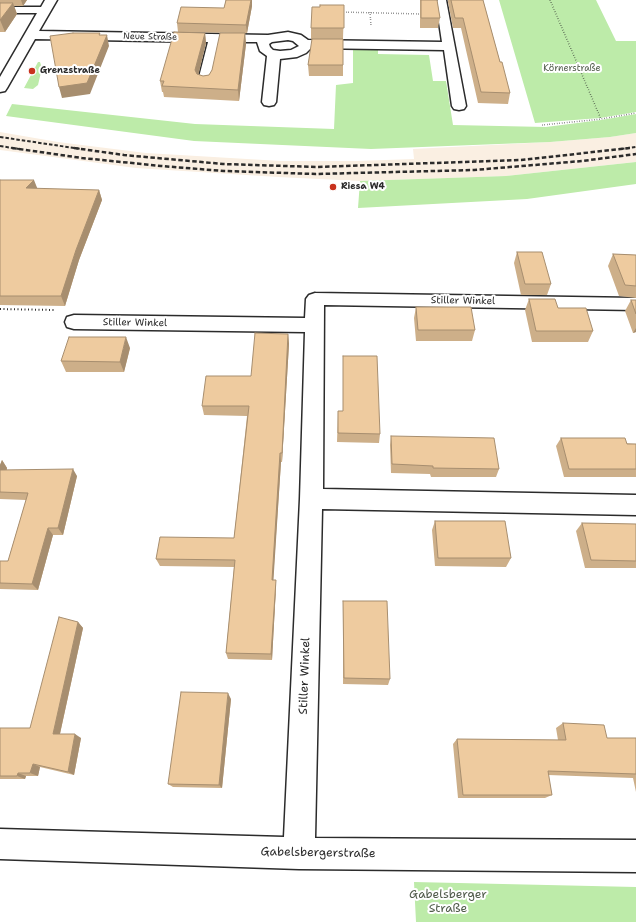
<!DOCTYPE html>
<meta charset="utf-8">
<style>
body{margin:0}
canvas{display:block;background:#fff}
</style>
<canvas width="636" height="922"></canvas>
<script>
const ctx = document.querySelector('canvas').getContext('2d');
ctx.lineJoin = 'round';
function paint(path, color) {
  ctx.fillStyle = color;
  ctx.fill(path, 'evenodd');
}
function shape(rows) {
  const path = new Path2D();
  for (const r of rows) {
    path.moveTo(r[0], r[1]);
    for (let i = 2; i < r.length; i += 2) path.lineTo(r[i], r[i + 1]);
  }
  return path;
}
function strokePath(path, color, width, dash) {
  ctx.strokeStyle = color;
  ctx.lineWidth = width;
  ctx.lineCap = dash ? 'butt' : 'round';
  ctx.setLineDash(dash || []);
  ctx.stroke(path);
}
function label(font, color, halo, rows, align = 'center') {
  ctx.font = font + ' "Shantell Sans",sans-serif';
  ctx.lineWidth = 4;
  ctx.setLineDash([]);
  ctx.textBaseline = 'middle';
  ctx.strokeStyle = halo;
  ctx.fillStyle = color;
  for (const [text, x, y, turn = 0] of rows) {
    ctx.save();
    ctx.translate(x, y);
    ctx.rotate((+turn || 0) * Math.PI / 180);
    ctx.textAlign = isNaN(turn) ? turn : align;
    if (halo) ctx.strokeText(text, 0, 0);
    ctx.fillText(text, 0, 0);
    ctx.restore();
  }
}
paint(shape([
 [0,132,58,142,146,153,281,161,357,161,414,159,413,149,550,142,610,137,636,133,636,162,506,176,360,181,278,177,136,168,0,150]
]), '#faefe2');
paint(shape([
 [499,0,596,0,616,41,636,41,636,112,600,118,535,123],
 [353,48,378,48,378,54,429,55,433,81,446,81,453,125,546,127,601,120,636,114,636,133,610,137,550,142,371,149,194,141,6,116,12,104,195,124,334,129,336,85,353,83],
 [38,62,40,62,42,68,38,85,33,89,24,88],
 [636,162,636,184,527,199,358,208,360,181,506,176],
 [414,882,636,887,636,922,416,922]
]), '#bdeba9');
const minor = shape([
 [45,0,57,0,39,31,268,35,288,32,301,35,308,40,442,42,436,2,438,0,446,0,466,106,464,109,459,110,454,109,452,106,444,50,311,48,306,53,297,57,280,59,276,102,274,105,269,106,264,105,262,102,267,56,260,51,257,42,220,42,212,81,210,84,205,85,200,84,198,81,208,42,35,39,7,88,5,91,0,92,0,77,37,13,0,13,0,7,41,7,45,0],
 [288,40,293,41,299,46,291,50,280,51,273,50,270,47,269,44,272,42,288,40],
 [315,293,636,298,636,310,324,305,323,489,636,495,636,515,322,509,315,838,636,840,636,872,299,869,0,859,0,829,284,837,300,499,305,332,74,329,67,327,65,322,67,317,74,315,305,318,306,299,309,295,315,293]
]);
strokePath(minor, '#2b2b2b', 3);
strokePath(shape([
 [550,0,601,119],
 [341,12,421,14],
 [370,12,371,26],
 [542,125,601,119,636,113]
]), '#2b2b2b', 1.5, [0.5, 2]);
strokePath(shape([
 [0,309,55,310]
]), '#2b2b2b', 2, [1, 2.5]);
paint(minor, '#fff');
strokePath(shape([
 [0,137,81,149],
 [0,146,19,149],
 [621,149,636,147]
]), '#2b2b2b', 2, [3.5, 2]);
strokePath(shape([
 [12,148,82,158,161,166,224,171,316,174,474,170,582,161,636,154],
 [74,148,124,155,223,164,317,167,521,160,630,148]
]), '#2b2b2b', 2.5, [4.5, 2.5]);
paint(shape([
 [0,0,27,0,23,6,14,6,17,14,5,32,0,32],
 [226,0,252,0,252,6,247,33,245,33,246,44,239,101,164,97,163,92,162,92,160,81,205,33,206,43,198,74,203,76,209,75,212,70,235,33,178,32,177,23,224,8],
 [420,0,437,0,440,18,438,28,420,28],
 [448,0,483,0,500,62,510,93,508,104,478,103,461,28,453,28,448,2],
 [344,5,343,39,311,39,311,28,320,7],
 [308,65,343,65,343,76,309,76],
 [0,180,37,189,99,190,102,200,79,260,65,306,0,305],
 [517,252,551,284,547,295,521,295,514,263],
 [613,254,636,255,636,298,619,296,608,266],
 [529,299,558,308,593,331,588,342,532,342,525,310],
 [631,300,636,300,636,332,633,333,625,311],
 [416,307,475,330,472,341,416,341,414,318],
 [288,334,289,344,282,462,281,462,273,580,276,587,272,660,228,659,226,653,234,567,160,566,156,559,234,538,247,416,204,415,202,406,251,376],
 [130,348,124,372,66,372,61,361],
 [343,356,380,434,379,443,337,442,338,411,343,411],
 [391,436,499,469,496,477,431,477,430,474,391,473,390,445],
 [561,438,636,444,636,477,564,477,556,446],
 [2,460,7,468,7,470,77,476,63,535,53,535,38,590,0,589,0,561,8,561,26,500,0,499,0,465],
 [435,521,511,558,506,567,435,566,432,530],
 [582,523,636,524,636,568,585,568,576,531],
 [343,601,390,679,388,685,343,684],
 [78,622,83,628,60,734,81,738,74,775,40,767,38,776,26,776,25,779,0,779,0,728,30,728],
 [231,699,222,788,173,787,168,784],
 [563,723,607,738,636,738,636,792,633,778,548,775,552,795,545,798,458,798,453,744,457,739,558,740,556,728]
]), '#cdaf89');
paint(shape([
 [21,0,27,0,23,6],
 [251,0,252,0,252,6,247,33,246,25],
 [13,3,17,14,5,32,0,20],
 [205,33,206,43,197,81,195,70],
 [245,33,246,44,239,101,238,90],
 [107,35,109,46,90,94,62,98,59,87],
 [34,180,38,190,26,188],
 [99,190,102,200,79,260,65,306,61,296,76,250],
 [636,328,636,332,633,333],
 [288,334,289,344,282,462,282,453],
 [126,337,130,348,124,372,120,362],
 [280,453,281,462,273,587,272,580],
 [2,460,7,468,4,477,0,472,0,465],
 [73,469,77,476,63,535,58,528],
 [48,528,53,535,38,590,32,584],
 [276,580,276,587,272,660,271,654],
 [78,622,83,628,59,738,53,734],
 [228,693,231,699,222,788,219,785],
 [75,734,81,738,74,775,68,772],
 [33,764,40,767,38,776,30,773],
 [18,773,26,776,25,779,17,776]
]), '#a78e6f');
const building = shape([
 [226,0,251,0,246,25,177,23,181,7,224,8,226,0],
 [421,0,437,0,440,18,421,18,421,0],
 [451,0,483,0,500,62,502,62,510,93,481,92,463,18,455,18,451,0],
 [0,3,13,3,0,20,0,3],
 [320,5,344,5,344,28,311,28,312,7,320,7,320,5],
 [174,32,205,33,195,70,197,74,203,76,209,75,212,70,220,33,245,33,238,90,162,86,164,81,160,81,174,32],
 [73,33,100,33,99,35,107,35,87,83,59,87,50,36,73,33],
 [312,39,343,39,343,65,308,65,312,39],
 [0,180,34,180,26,188,99,190,76,250,61,296,0,296,0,180],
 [517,252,542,252,551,284,525,284,517,252],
 [613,254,636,255,636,286,625,285,613,254],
 [529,299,555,299,558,308,586,308,593,331,536,331,529,299],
 [631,300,636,300,636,314,631,300],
 [416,307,471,307,475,330,418,330,416,307],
 [255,333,288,334,282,453,280,453,272,580,276,580,271,654,226,653,235,560,156,559,160,537,234,538,249,406,202,406,206,376,251,376,255,333],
 [69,337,126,337,120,362,61,361,69,337],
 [343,356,377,356,380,434,338,433,338,411,343,411,343,356],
 [391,436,494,438,499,469,433,468,433,466,392,464,391,436],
 [561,438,625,438,627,444,636,444,636,469,569,469,561,438],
 [73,469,58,528,48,528,32,584,0,583,0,561,8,561,28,493,0,492,0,470,73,469],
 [435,521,505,521,511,558,438,558,435,521],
 [582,523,636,524,636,561,591,560,582,523],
 [343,601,387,601,390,679,344,678,343,601],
 [59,617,78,622,53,734,75,734,68,772,33,764,30,773,18,773,17,776,0,776,0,728,30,728,59,617],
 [181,692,228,693,219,785,168,784,181,692],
 [563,723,604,725,607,738,636,738,636,774,548,771,552,795,463,795,457,739,566,740,563,723]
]);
paint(building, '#eecb9f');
strokePath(building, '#a78e6f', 1);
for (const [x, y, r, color] of [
 [32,71,4,"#c8321e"],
 [333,187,4,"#c8321e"]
]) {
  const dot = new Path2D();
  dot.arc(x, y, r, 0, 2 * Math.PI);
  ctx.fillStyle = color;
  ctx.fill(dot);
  strokePath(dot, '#fff', 1.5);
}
label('9px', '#2b2b2b', '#fff', [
 ["Neue Straße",150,37,1]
]);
label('9px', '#505b4a', '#fff', [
 ["Körnerstraße",572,69]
]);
label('bold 9px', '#2b2b2b', '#fff', [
 ["Grenzstraße",40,71],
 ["Riesa W4",341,187]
], 'left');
label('10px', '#2b2b2b', '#fff', [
 ["Stiller Winkel",463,301,1],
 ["Stiller Winkel",135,323,1]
]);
label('12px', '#2b2b2b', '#fff', [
 ["Stiller Winkel",305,676,-88],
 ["Gabelsbergerstraße",318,853,1]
]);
label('12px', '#505b4a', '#fff', [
 ["Gabelsberger",448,895],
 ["Straße",448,909]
]);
</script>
